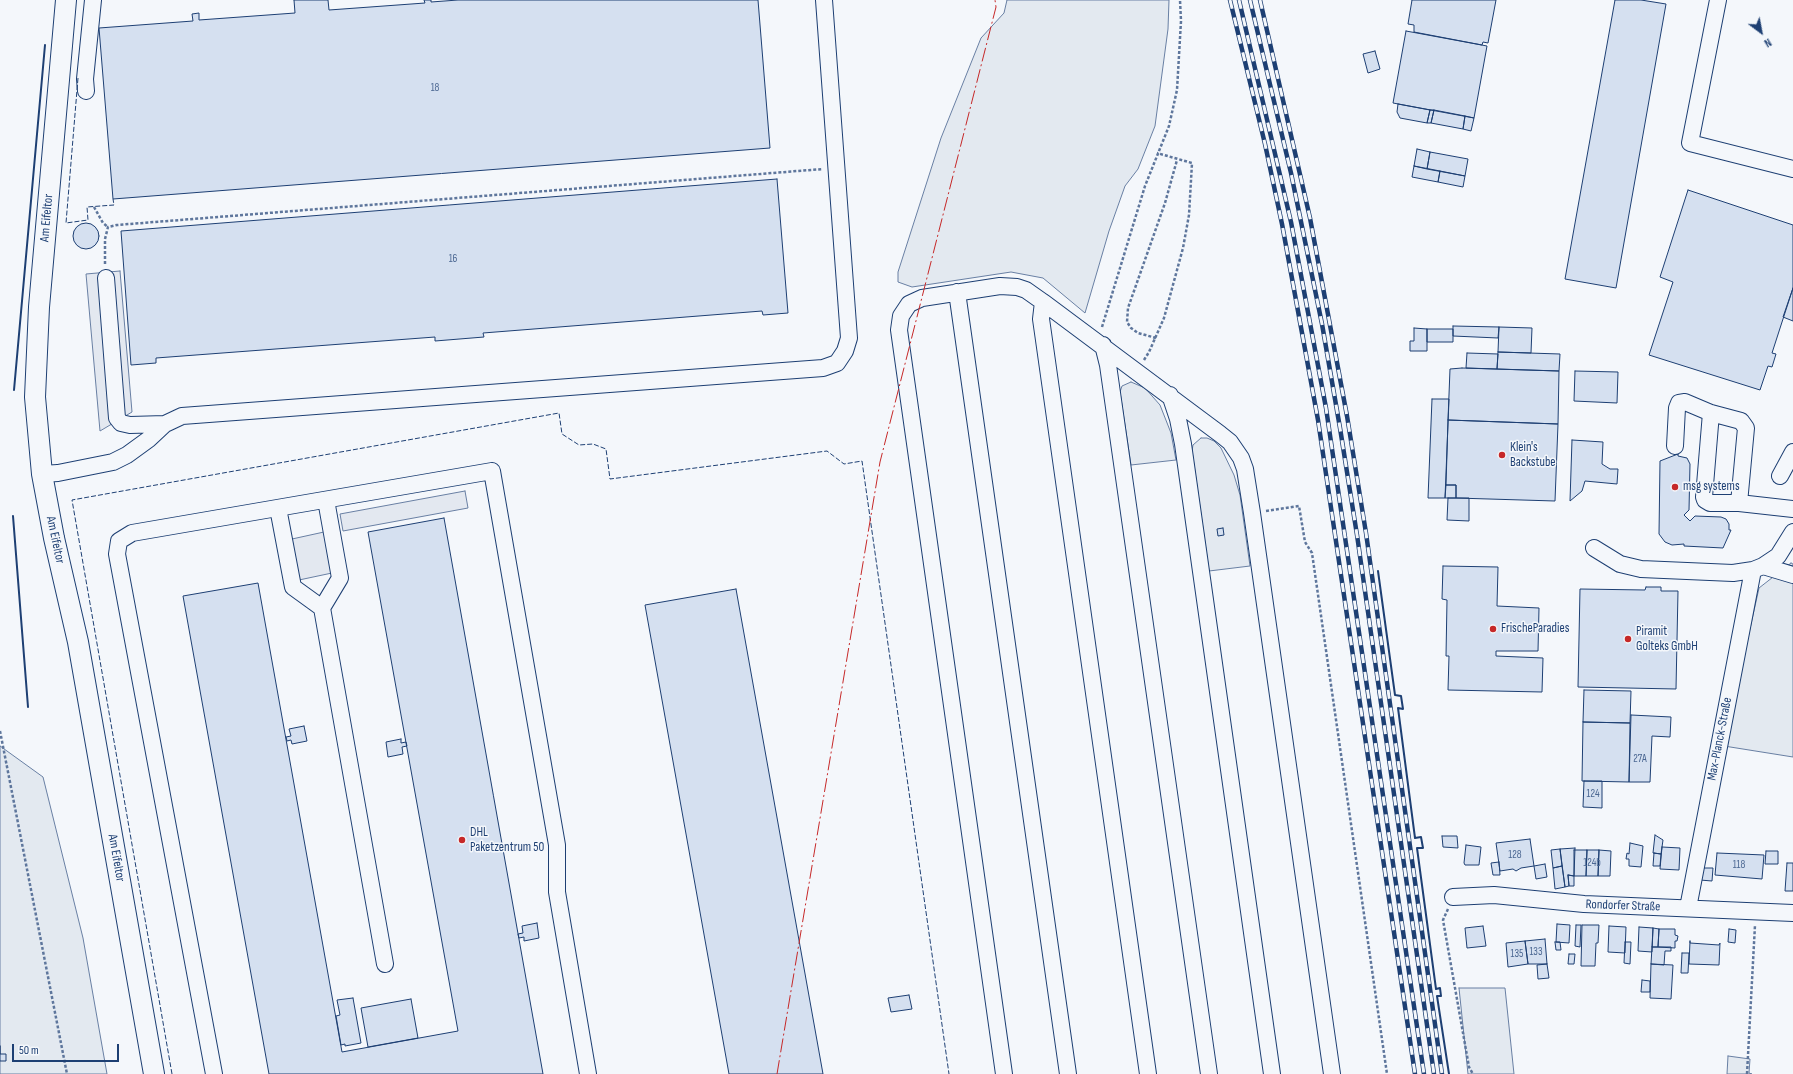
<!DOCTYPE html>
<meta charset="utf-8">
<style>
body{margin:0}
#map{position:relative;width:1793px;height:1074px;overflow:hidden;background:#f4f7fb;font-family:"Sofia Sans Condensed",sans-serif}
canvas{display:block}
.north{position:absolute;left:1741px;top:12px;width:40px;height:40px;-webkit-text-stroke:3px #f4f7fb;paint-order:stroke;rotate:148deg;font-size:11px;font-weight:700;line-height:16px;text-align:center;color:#1d3f73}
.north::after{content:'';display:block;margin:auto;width:14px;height:18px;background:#1d3f73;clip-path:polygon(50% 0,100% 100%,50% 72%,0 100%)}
.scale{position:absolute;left:12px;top:1044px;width:107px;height:18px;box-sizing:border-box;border:2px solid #1d3f73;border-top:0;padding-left:5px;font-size:12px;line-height:14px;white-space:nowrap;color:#1d3f73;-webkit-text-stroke:3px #f4f7fb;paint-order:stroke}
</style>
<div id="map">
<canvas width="1793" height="1074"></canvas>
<div class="north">N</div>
<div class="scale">50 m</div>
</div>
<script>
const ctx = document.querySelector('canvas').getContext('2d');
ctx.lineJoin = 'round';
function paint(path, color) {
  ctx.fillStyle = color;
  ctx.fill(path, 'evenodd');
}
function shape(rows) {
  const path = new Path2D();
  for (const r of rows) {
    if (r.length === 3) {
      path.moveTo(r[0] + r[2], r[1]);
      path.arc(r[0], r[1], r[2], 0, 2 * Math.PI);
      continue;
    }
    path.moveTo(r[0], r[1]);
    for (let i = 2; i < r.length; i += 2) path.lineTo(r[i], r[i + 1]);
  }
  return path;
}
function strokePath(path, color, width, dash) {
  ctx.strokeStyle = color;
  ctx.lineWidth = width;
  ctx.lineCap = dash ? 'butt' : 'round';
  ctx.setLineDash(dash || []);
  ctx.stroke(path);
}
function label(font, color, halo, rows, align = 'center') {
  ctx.font = font + ' "Sofia Sans Condensed",sans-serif';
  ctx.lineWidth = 3;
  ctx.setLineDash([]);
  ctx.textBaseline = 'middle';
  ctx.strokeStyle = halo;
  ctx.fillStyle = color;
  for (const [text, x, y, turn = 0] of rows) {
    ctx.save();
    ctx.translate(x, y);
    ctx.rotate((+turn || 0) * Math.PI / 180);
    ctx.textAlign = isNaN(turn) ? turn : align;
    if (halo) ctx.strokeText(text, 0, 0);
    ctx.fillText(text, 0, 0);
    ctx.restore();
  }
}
const green = shape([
 [1007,0,1169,0,1168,29,1155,126,1138,169,1125,186,1109,231,1085,313,1043,278,1011,272,912,287,898,282,898,272,941,138,981,38,1004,13,1007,0],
 [1131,382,1145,388,1160,405,1171,433,1176,460,1131,465,1120,392,1122,386,1131,382],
 [1201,438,1207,438,1214,441,1221,448,1234,475,1240,495,1250,566,1209,571,1192,451,1193,445,1201,438],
 [1791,563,1793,564,1793,757,1724,746,1759,588,1791,563],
 [0,746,43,777,83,938,107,1074,0,1074,0,746],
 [1459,988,1505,988,1514,1074,1468,1074,1459,988],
 [1728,1056,1750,1059,1749,1073,1752,1074,1727,1074,1728,1056]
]);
paint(green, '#e3e9f0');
strokePath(green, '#687fa3', 1);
const parking = shape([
 [120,271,132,412,100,431,86,274,120,271],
 [465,491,468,508,343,531,340,514,465,491],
 [324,532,332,573,299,580,292,539,324,532]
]);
paint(parking, '#e3e8f0');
strokePath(parking, '#687fa3', 1);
const building = shape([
 [294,0,328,0,329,10,425,3,424,0,431,0,431,2,458,0,758,0,770,148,113,199,99,28,193,21,192,14,199,13,199,20,295,13,294,0],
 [1412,0,1496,0,1488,43,1483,42,1482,45,1414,32,1414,25,1408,24,1412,0],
 [1615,0,1641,0,1666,4,1616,288,1565,279,1615,0],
 [1406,31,1487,46,1474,118,1393,103,1406,31],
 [1375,51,1380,69,1368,73,1363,54,1375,51],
 [1398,104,1430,110,1427,123,1400,118,1397,112,1398,104],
 [1430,110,1434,110,1431,123,1427,123,1430,110],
 [1434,110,1465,116,1463,129,1431,123,1434,110],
 [1465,116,1474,118,1471,131,1463,129,1465,116],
 [1417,149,1430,152,1427,169,1414,166,1417,149],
 [1430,152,1468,159,1465,176,1427,169,1430,152],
 [1414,166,1440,171,1438,182,1412,177,1414,166],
 [1440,171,1465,176,1463,187,1438,182,1440,171],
 [777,179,788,313,763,315,762,311,483,333,484,337,435,341,435,337,156,358,156,363,131,365,121,231,777,179],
 [1688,190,1793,225,1793,288,1772,353,1776,354,1772,367,1768,366,1760,390,1649,355,1673,282,1660,277,1688,190],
 [86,236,13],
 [1793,288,1793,321,1783,317,1793,288],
 [1453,326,1499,327,1498,338,1453,336,1453,326],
 [1499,327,1532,328,1531,353,1498,352,1499,327],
 [1414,328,1427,329,1427,351,1410,351,1410,341,1414,341,1414,328],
 [1427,329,1453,329,1453,342,1427,342,1427,329],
 [1498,352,1560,354,1559,371,1497,369,1498,352],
 [1467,353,1498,354,1497,369,1466,368,1467,353],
 [1462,368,1559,371,1558,424,1448,420,1450,369,1462,368],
 [1575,371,1618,372,1617,403,1574,401,1575,371],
 [1432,399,1449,399,1445,498,1428,498,1432,399],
 [1448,420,1558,424,1555,501,1456,498,1456,485,1446,485,1448,420],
 [1572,440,1603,442,1602,464,1610,469,1618,469,1617,484,1585,481,1582,491,1570,501,1572,440],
 [1678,454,1678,456,1687,458,1690,464,1689,510,1684,515,1690,521,1695,516,1721,517,1726,519,1729,524,1729,530,1731,530,1723,548,1684,546,1684,544,1672,545,1665,542,1659,534,1660,461,1678,454],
 [1446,485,1456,485,1456,498,1445,498,1446,485],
 [1448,498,1469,498,1469,521,1447,520,1448,498],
 [444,518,543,1074,269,1074,183,596,258,583,342,1052,458,1031,368,532,444,518],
 [1223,528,1224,535,1218,536,1217,529,1223,528],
 [1443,566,1498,567,1497,606,1539,608,1538,651,1496,651,1496,656,1543,658,1542,692,1448,690,1449,656,1446,656,1447,600,1442,599,1443,566],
 [1646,587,1661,587,1661,591,1678,591,1676,689,1578,687,1580,589,1645,590,1646,587],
 [736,589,823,1074,729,1074,645,605,736,589],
 [1584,690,1631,691,1630,723,1583,722,1584,690],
 [1631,715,1671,717,1670,737,1652,736,1650,782,1629,782,1631,715],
 [1583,722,1630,723,1629,782,1582,781,1583,722],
 [304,726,307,741,292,744,291,740,287,741,286,737,291,736,289,729,304,726],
 [401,739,401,743,406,742,407,746,402,747,403,754,388,757,386,742,401,739],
 [1584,781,1602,781,1602,808,1583,807,1584,781],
 [1655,835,1663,840,1661,854,1653,853,1655,835],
 [1442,836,1457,836,1458,848,1443,847,1442,836],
 [1530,839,1534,866,1521,868,1516,871,1513,869,1500,871,1496,843,1530,839],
 [1630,843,1643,846,1641,867,1629,866,1629,859,1626,859,1627,853,1629,854,1630,843],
 [1466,845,1481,847,1479,865,1465,865,1464,863,1466,845],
 [1662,847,1680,848,1679,870,1660,869,1662,847],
 [1575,848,1574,876,1568,875,1569,886,1565,887,1560,849,1575,848],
 [1560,849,1562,866,1553,868,1551,850,1560,849],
 [1574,850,1587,850,1586,876,1574,876,1574,850],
 [1587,850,1599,850,1598,876,1586,876,1587,850],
 [1599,850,1611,851,1610,876,1598,876,1599,850],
 [1766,851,1778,851,1778,864,1765,864,1766,851],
 [1654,853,1661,854,1660,866,1653,866,1654,853],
 [1717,853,1764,855,1762,879,1715,875,1717,853],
 [1499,862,1500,875,1493,875,1491,863,1499,862],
 [1787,863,1793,863,1793,891,1785,891,1787,863],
 [1545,864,1547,877,1536,879,1534,866,1545,864],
 [1562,866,1565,887,1555,889,1553,868,1562,866],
 [1701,868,1713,868,1712,881,1700,880,1701,868],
 [1568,875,1574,876,1574,886,1569,886,1568,875],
 [537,923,539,938,524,941,524,937,519,938,518,934,523,933,522,926,537,923],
 [1557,924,1570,925,1569,943,1556,942,1557,924],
 [1576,925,1581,925,1580,947,1575,946,1576,925],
 [1582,925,1599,925,1598,943,1596,943,1595,966,1581,966,1582,925],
 [1483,926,1486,946,1467,948,1465,928,1483,926],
 [1609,926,1626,927,1625,953,1608,952,1609,926],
 [1639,927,1653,928,1652,952,1638,951,1639,927],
 [1653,928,1659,929,1658,947,1652,947,1653,928],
 [1659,929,1675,929,1675,935,1678,936,1677,941,1675,941,1675,948,1658,947,1659,929],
 [1729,929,1736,930,1735,943,1728,942,1729,929],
 [1545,939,1547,964,1528,964,1525,941,1545,939],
 [1525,941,1528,964,1508,967,1506,943,1525,941],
 [1690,941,1690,943,1719,945,1720,943,1719,965,1689,964,1690,941],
 [1555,942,1560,942,1561,950,1556,950,1555,942],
 [1625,942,1631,942,1630,964,1624,963,1625,942],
 [1652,947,1671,947,1671,951,1665,951,1664,965,1651,964,1652,947],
 [1682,953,1689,953,1688,973,1681,973,1682,953],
 [1569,954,1575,954,1574,964,1568,964,1569,954],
 [1547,964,1549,978,1538,979,1537,965,1547,964],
 [1651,964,1673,965,1671,999,1650,998,1651,964],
 [1642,980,1650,981,1650,992,1641,992,1642,980],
 [909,995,912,1009,891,1012,888,998,909,995],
 [353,998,361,1043,345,1046,345,1044,341,1045,336,1016,340,1015,337,1000,353,998],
 [411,999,418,1038,368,1047,361,1008,411,999],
 [0,1046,0,1054,6,1054,6,1061,0,1061,0,1046]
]);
paint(building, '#d5e0f0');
strokePath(building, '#1d3f73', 1);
const minor = shape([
 [1718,0,1690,143,1793,169],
 [86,91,85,79,93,0],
 [106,278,117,418,121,423,130,425,165,424],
 [957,292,1068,1074],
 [1043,302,1041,319,1043,333,1148,1074],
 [1103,345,1108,365,1209,1074],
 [1170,395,1178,419,1183,444,1272,1074],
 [1711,413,1704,497,1705,500,1710,503,1739,503],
 [1675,446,1677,408,1679,403,1685,402,1711,413,1741,421,1746,428,1739,503,1793,509],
 [42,474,58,473,113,462,127,455,149,439,165,424,182,416,823,368,837,363,845,351,849,338,824,0],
 [1780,476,1793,452],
 [326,500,340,578,322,608,385,964],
 [278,508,293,587,322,608],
 [1594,548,1620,564,1641,569,1733,573,1753,570,1763,566,1778,556,1793,532],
 [1763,566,1793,575],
 [1453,897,1494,895,1584,904,1793,913],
 [1688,908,1753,570],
 [214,1074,117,554,119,541,132,533,492,471,557,845,557,892,588,1074],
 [1004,1074,899,330,901,316,909,304,922,298,1000,286,1017,287,1026,290,1043,302,1220,434,1230,442,1241,458,1245,469,1252,513,1332,1074]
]);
const major = shape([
 [66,0,39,307,35,397,42,474,54,538,78,642,154,1074]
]);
strokePath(minor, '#1d3f73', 18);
strokePath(major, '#1d3f73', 22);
strokePath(shape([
 [94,207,103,223,108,227],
 [105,264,105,239,108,227,117,225,823,169],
 [1102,327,1145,186,1169,126,1177,90,1181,21,1180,0],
 [1156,338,1138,333,1131,328,1127,322,1128,308,1165,203,1177,160],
 [1144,360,1149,352,1164,318,1183,248,1189,215,1192,163,1157,153],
 [1266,511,1299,506,1305,542,1312,553,1387,1074],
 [0,731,67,1074],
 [1448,909,1443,920,1469,1067,1473,1074],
 [1747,1074,1755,925]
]), '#5e769c', 2.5, [3, 2]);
strokePath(minor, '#f4f7fb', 16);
strokePath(major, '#f4f7fb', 20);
const rail = shape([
 [1230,0,1265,144,1282,224,1318,420,1415,1074],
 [1239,0,1291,222,1326,408,1424,1074],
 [1250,0,1291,173,1322,324,1340,428,1357,535,1434,1074],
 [1260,0,1310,218,1347,416,1366,533,1442,1074]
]);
strokePath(rail, '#1d3f73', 4.5);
strokePath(rail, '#f4f7fb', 3, [9]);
strokePath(shape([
 [78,78,66,223,88,220,87,207,114,205,113,199],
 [172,1074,72,500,559,413,562,434,579,445,593,444,606,449,610,479,827,451,844,464,862,461,949,1074]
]), '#1d3f73', 1, [5, 2]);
strokePath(shape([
 [14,390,45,45],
 [13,516,28,707],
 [1378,571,1395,695,1401,696,1403,709,1398,708,1415,838,1421,837,1423,848,1417,848,1436,989,1440,988,1441,996,1437,996,1449,1074]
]), '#1d3f73', 2);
strokePath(shape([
 [777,1074,880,462,996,7,995,0]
]), '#c62828', 1, [14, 3, 2, 3]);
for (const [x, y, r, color] of [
 [1502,455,4,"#c62828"],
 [1675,487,4,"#c62828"],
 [1493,629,4,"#c62828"],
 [1628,639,4,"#c62828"],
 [462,840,4,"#c62828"]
]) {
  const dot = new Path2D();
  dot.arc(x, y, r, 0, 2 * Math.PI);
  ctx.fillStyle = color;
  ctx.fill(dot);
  strokePath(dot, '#f4f7fb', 1.5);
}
label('11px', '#4b6792', null, [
 ["18",435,88],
 ["16",453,259],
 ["27A",1640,759],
 ["124",1593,794],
 ["128",1515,855],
 ["124b",1592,863],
 ["118",1739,865],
 ["133",1536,952],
 ["135",1517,954]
]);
label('13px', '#1d3f73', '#f4f7fb', [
 ["Am Eifeltor",47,218,-85],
 ["Am Eifeltor",55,540,78],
 ["Max-Planck-Straße",1720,739,-79],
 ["Am Eifeltor",116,858,80],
 ["Rondorfer Straße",1623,906,2]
]);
label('13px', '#1d3f73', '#f4f7fb', [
 ["Klein's",1510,448],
 ["Backstube",1510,463],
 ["msg systems",1683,487],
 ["FrischeParadies",1501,629],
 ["Piramit",1636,632],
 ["Golteks GmbH",1636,647],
 ["DHL",470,833],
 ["Paketzentrum 50",470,848]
], 'left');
</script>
